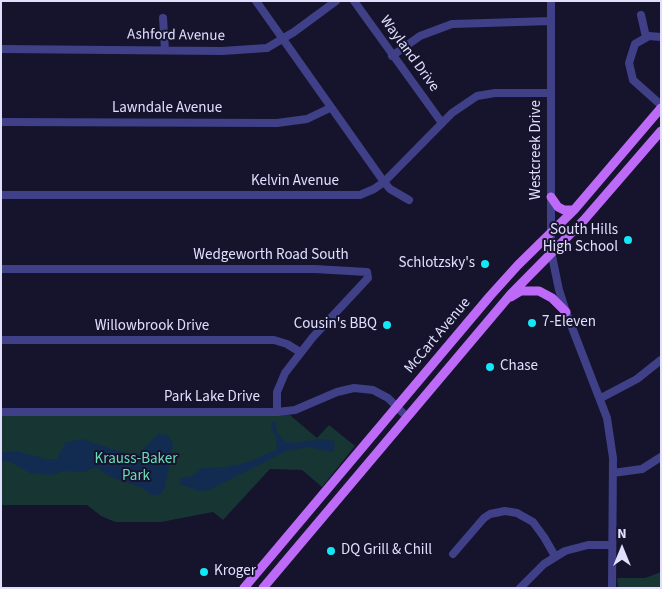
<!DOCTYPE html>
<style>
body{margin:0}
#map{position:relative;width:662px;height:589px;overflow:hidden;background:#16132c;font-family:"Source Sans 3",sans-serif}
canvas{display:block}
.frame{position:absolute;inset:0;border:2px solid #e1defe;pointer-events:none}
.north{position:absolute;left:597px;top:524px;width:50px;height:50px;-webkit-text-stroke:4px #16132c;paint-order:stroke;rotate:0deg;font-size:14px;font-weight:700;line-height:20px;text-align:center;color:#e1defe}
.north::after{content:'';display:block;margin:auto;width:18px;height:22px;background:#e1defe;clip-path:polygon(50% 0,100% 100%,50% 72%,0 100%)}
</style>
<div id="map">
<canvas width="662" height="589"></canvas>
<div class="frame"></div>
<div class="north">N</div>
</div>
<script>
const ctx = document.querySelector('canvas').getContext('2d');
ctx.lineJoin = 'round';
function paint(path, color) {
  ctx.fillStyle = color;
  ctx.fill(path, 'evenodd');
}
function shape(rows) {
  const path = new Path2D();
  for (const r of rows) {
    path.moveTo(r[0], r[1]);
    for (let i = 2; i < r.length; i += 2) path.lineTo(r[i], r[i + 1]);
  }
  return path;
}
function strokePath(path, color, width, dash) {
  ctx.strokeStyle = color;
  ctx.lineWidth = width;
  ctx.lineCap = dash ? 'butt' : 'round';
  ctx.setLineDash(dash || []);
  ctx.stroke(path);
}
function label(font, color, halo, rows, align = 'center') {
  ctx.font = font + ' "Source Sans 3",sans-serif';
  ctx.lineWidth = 4;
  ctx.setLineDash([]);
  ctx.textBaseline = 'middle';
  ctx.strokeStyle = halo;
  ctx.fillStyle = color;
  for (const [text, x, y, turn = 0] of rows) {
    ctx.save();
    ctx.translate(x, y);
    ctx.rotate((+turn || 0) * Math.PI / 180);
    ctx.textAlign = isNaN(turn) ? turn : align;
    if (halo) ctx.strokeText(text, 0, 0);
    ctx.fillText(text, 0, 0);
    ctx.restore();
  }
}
paint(shape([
 [1,415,290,415,317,438,329,425,355,446,322,487,302,470,270,469,223,520,213,512,161,522,115,522,101,516,87,505,1,505],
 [661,572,660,588,618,588,617,578,645,578]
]), '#163533');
paint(shape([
 [271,422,275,422,277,433,285,441,293,443,319,439,335,441,333,452,308,447,287,451,209,490,199,491,180,484,180,478,192,476,202,468,225,467,246,463,276,450,277,439,271,428],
 [158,434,168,435,173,444,165,488,161,494,154,496,142,488,109,476,96,467,83,472,64,471,51,475,30,473,9,461,1,461,1,453,16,451,45,459,57,459,65,443,82,439,135,457]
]), '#122c51');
strokePath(shape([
 [256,1,384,182,390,189,409,200],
 [354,1,442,123],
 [551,1,551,251,559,290,566,312,607,418,613,458,612,588],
 [641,15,646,37],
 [163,18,165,50],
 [661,37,649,36,635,44,629,63,633,80,661,105],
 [1,49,222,51,267,48,294,32,336,1],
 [392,56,420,36,452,24,551,21],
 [1,122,277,123,307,119,330,108],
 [1,195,360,195,374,189,384,182,452,113,477,96,495,93,551,93],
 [1,269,315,269,367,272,368,278,313,337,285,373,277,392,277,412],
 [1,340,274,340,287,344,300,352],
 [601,398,637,379,661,360],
 [1,412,277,412,295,410,337,392,354,388,373,390,388,398,407,417],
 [613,473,642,469,661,457],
 [453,554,484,518,490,514,505,511,517,513,533,522,544,537,555,556],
 [520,588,544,564,565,551,588,545,612,545]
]), '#404088', 8);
strokePath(shape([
 [551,197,558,207,564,210,574,210],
 [511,297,521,291,539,291,552,298,566,312],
 [244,588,490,296,518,265,574,210,661,108],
 [263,588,511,294,584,220,661,131]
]), '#be6af9', 9);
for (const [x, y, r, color] of [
 [628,240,5,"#13e8f6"],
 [485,264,5,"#13e8f6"],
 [532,323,5,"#13e8f6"],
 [387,325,5,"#13e8f6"],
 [490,367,5,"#13e8f6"],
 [331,551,5,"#13e8f6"],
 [204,572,5,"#13e8f6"]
]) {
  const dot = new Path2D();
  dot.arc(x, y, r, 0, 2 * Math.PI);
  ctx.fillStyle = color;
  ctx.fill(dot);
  strokePath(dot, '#16132c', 2);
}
label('15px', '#e1defe', '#16132c', [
 ["Ashford Avenue",176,36,1],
 ["Wayland Drive",409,54,54],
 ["Lawndale Avenue",167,109],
 ["Westcreek Drive",537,150,-90],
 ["Kelvin Avenue",295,182],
 ["Wedgeworth Road South",271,256],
 ["Willowbrook Drive",152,327],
 ["McCart Avenue",438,336,-50],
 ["Park Lake Drive",212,398]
]);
label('15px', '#e1defe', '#16132c', [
 ["South Hills",618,231,"right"],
 ["High School",618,248,"right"],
 ["Schlotzsky's",475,264,"right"],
 ["7-Eleven",542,323],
 ["Cousin's BBQ",377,325,"right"],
 ["Chase",500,367],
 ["DQ Grill & Chill",341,551],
 ["Kroger",214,572]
], 'left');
label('15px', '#6bddbc', '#16132c', [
 ["Krauss-Baker",136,460],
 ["Park",136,477]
]);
</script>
